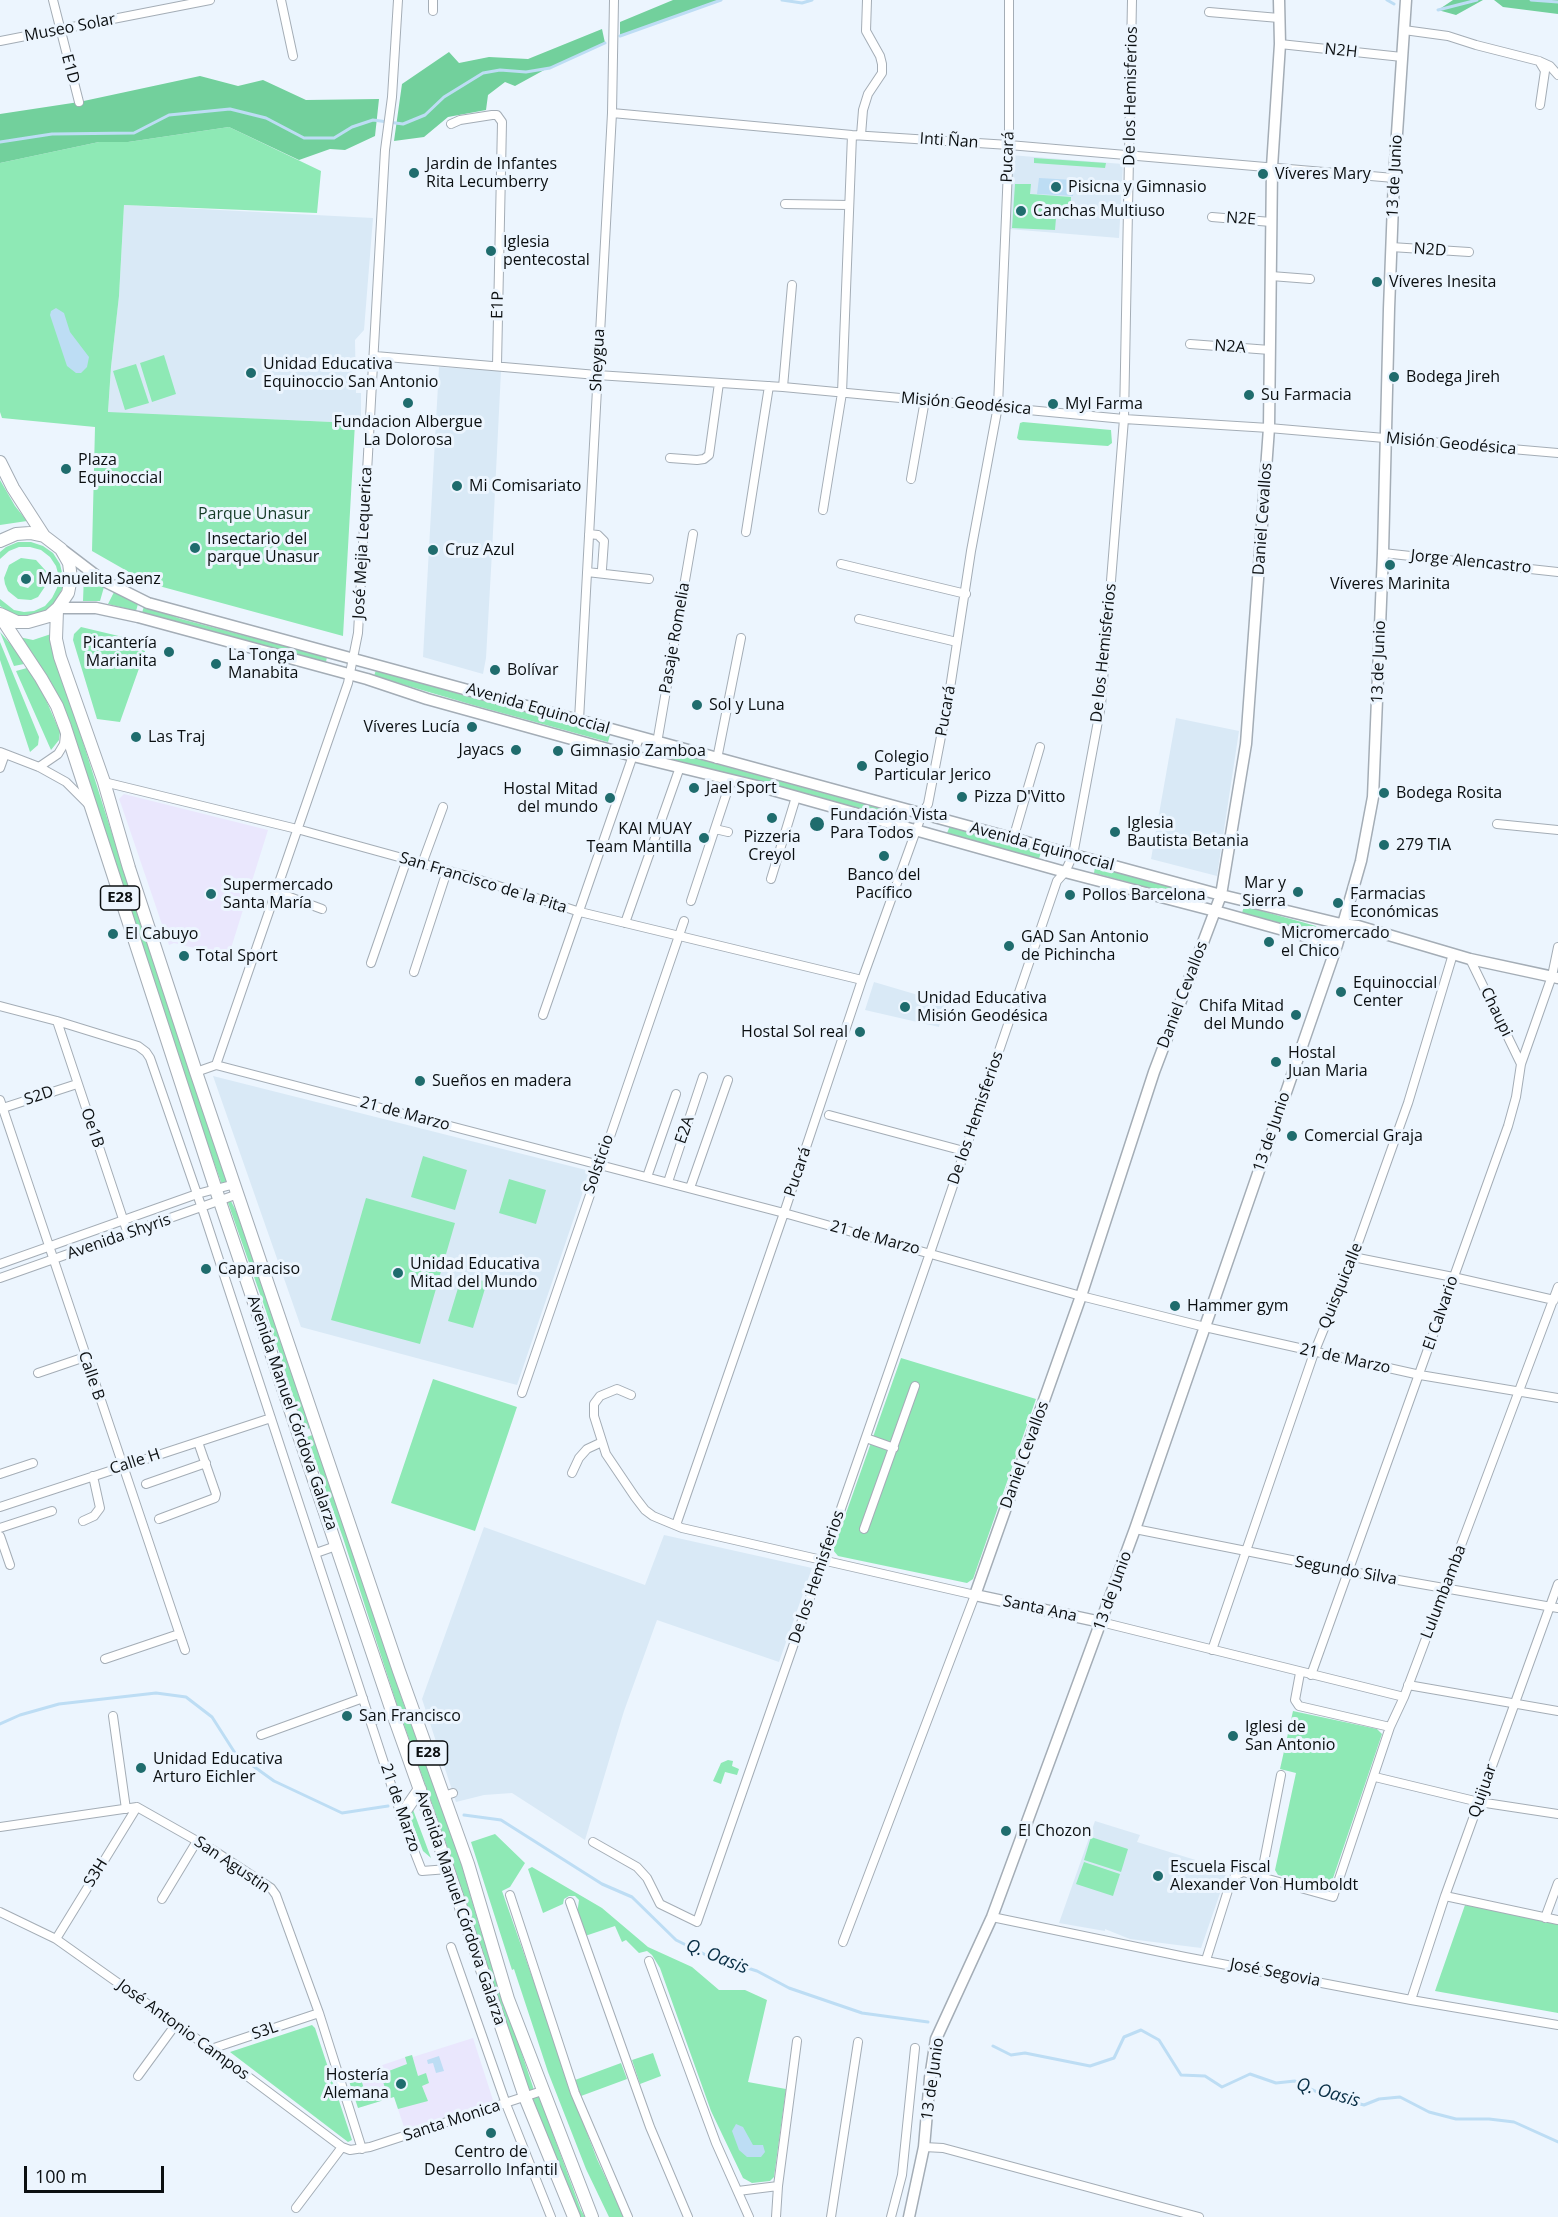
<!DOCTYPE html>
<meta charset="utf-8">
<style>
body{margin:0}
#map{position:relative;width:1558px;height:2217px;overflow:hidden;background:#ecf5fe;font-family:"Open Sans",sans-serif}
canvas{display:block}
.scale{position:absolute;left:24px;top:2166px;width:140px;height:27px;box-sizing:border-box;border:3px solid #0b0f11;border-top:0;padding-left:8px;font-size:18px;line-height:21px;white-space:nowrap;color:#0b0f11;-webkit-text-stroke:4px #ecf5fe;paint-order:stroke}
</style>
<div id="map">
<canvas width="1558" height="2217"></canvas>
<div class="scale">100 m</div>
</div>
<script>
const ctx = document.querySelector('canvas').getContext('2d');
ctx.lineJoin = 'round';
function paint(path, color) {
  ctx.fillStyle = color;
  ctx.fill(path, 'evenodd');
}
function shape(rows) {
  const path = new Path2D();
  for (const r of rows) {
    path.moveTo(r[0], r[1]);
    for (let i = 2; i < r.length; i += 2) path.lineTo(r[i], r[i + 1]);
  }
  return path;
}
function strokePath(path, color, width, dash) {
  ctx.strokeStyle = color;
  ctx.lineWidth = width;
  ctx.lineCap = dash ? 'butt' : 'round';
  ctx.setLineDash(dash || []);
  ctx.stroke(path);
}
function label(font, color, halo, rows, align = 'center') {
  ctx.font = font + ' "Open Sans",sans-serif';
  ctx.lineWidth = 6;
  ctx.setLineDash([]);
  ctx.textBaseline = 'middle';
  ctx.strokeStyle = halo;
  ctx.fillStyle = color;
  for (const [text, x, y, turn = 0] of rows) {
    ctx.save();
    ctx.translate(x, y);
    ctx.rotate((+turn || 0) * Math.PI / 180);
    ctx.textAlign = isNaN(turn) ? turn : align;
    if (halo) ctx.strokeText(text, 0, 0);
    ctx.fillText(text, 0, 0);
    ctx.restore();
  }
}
paint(shape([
 [124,794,268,830,232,945,226,956,174,943,169,945,121,804,119,799],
 [473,2038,493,2100,491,2102,405,2130,394,2097,358,2108,348,2078,350,2076,412,2055,413,2057]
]), '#eae7fd');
paint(shape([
 [1010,155,1123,164,1119,238,1008,229],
 [124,205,373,218,364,330,355,340,356,393,361,393,361,423,108,413,111,367,119,296],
 [439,367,501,371,492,552,486,658,483,674,423,657],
 [1176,718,1239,731,1217,876,1151,859],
 [874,982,945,1003,939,1027,865,1010],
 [213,1076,590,1171,517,1385,301,1327],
 [484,1527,645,1585,664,1535,812,1568,779,1662,657,1620,624,1711,585,1840,512,1793,484,1795,456,1802,422,1699],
 [1095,1821,1140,1835,1137,1842,1228,1870,1201,1948,1130,1939,1105,1929,1105,1931,1059,1923]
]), '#d9e9f6');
paint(shape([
 [229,127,321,171,317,213,124,205,119,296,111,367,108,412,355,423,343,636,148,583,92,551,95,427,2,418,0,412,0,163,99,142,128,142],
 [1034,158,1106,163,1105,168,1034,163],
 [1015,184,1031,184,1030,194,1071,197,1070,219,1056,218,1055,230,1012,228],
 [164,355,176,394,152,402,140,363],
 [136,364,149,403,125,410,113,371],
 [1023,422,1111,430,1112,443,1108,446,1019,440,1017,438,1020,423],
 [0,480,15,506,27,521,0,525],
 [18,542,31,542,43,546,53,553,60,564,63,577,62,589,56,601,47,610,36,615,24,617,12,614,0,606,0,599,14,610,24,612,34,611,45,606,52,598,57,588,59,577,56,566,50,557,41,550,30,547,19,547,9,551,0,559,0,552,6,547],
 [21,558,36,560,46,571,46,585,38,597,31,600,18,599,8,591,5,584,4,578,9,565],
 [24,571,30,571,34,576,34,582,28,588,20,586,17,581,18,576],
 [84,575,104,587,100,601,83,601],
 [114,592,138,604,136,611,108,604],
 [144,606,181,619,327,657,326,662,180,624,142,613],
 [81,627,148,643,120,722,97,719,73,640,74,634],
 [0,632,15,649,24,664,14,666],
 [51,634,70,701,108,821,228,1183,222,1185,189,1092,53,687,19,637,33,640],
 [0,642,39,737,38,745,30,752,0,660],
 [27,668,43,693,60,732,59,740,51,750,16,671],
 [376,670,474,698,610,735,608,742,473,705,374,676],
 [658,748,897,813,895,820,656,755],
 [950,826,1041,852,1039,859,947,833],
 [1095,867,1192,892,1190,899,1094,873],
 [1244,906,1316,926,1319,929,1314,933,1242,913],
 [423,1156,467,1170,455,1210,411,1197],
 [509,1179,546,1190,536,1224,499,1213],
 [366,1198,455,1223,420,1344,331,1320],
 [230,1199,241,1221,313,1427,304,1430,266,1311,227,1200],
 [462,1275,487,1282,473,1328,448,1321],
 [901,1358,1036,1399,973,1579,967,1583,838,1556,833,1550],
 [433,1379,517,1407,475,1531,391,1503],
 [315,1434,403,1702,456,1846,480,1928,534,2090,528,2092,464,1902,453,1863,397,1705,343,1538,307,1437],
 [1293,1711,1377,1729,1382,1734,1331,1884,1327,1887,1278,1875,1275,1870,1296,1773,1280,1769],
 [728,1760,733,1761,732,1766,739,1769,737,1775,725,1772,721,1784,713,1781,721,1763],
 [412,1807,431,1858,423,1851,410,1817],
 [495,1834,525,1863,510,1887,502,1891,584,2125,597,2159,624,2217,609,2217,586,2169,548,2072,514,1969,512,1970,471,1842],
 [1091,1837,1128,1849,1121,1872,1084,1860],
 [1084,1862,1120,1874,1113,1896,1076,1884],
 [532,1867,602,1908,648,1947,692,1967,719,1990,745,1990,767,2000,748,2082,786,2089,774,2177,770,2181,752,2183,743,2178,711,2111,660,1968,652,1955,647,1951,639,1953,626,1940,622,1942,615,1926,585,1936,577,1914,579,1900,575,1896,569,1896,564,1899,563,1904,543,1913,528,1869],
 [1465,1905,1558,1923,1558,2013,1435,1991],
 [312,2025,315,2028,352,2140,348,2142,230,2052],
 [653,2053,661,2076,640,2084,632,2060],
 [412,2055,418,2076,426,2073,429,2083,422,2086,428,2101,398,2109,394,2097,358,2108,348,2078,350,2076,359,2073,367,2098,386,2092,381,2074,407,2064,405,2057],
 [621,2063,627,2079,581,2096,575,2080],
 [539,2096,581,2210,585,2217,577,2217,531,2099]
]), '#8ee9b5');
paint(shape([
 [673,0,721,0,620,36,620,22],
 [1453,0,1483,0,1456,15,1438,10],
 [1494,0,1558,0,1558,14,1503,7],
 [602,29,605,43,546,69,515,86,505,82,488,95,486,110,448,117,424,137,394,141,402,84,449,52,459,63,489,57,528,59],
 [200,76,238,86,263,80,306,100,379,99,375,136,345,150,330,149,299,160,229,127,128,142,99,142,0,163,0,114,79,102]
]), '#72d09c');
paint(shape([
 [1039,178,1074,180,1073,196,1037,194],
 [56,308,64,313,70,332,89,357,87,367,81,373,76,373,67,366,50,315,51,311],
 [439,2056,444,2071,436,2073,433,2063,428,2064,427,2060],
 [736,2124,743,2127,753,2145,763,2145,765,2152,761,2157,747,2157,739,2150,732,2131]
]), '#bdddf4');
strokePath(shape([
 [782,0,802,3,812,0],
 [1387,0,1394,4],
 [1531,0,1558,2],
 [1438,10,1477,0],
 [620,36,721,0],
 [0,142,52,134,134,133,169,115,230,109,266,118,304,138,334,138,352,127,373,120,403,124,425,115,444,97,483,73,500,70,526,72,550,68,605,43],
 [0,1724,20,1715,59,1704,156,1693,186,1697,212,1717,235,1753,274,1781,342,1813,388,1806],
 [464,1815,501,1820,602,1884,632,1897,676,1940,706,1955,757,1971,789,1988,862,2013,928,2022],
 [993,2046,1011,2055,1025,2053,1090,2066,1114,2058,1124,2037,1141,2030,1159,2040,1181,2075,1205,2076,1222,2087,1250,2074,1276,2083,1295,2081,1321,2094,1364,2105,1379,2099,1400,2097,1429,2112,1456,2119,1489,2119,1514,2122,1558,2142]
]), '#bdddf4', 3);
const street = shape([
 [53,0,79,102],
 [281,0,293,56],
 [433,0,433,11],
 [1209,12,1279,18],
 [1404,30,1448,36,1476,45,1539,61,1550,66,1558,75],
 [0,41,210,0],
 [1280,44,1402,57],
 [1539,61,1545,71,1540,105],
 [612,113,852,135,1009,145,1394,178],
 [451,124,460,120,492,115,497,115,502,122,497,365],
 [861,135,863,110,868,94,882,73,882,64,880,56,866,31,867,0],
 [785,204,849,205],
 [1212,217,1271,222],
 [1391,247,1469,252],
 [1271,276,1310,279],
 [1190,344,1270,350],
 [375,356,597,375,783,387,1124,419,1269,428,1558,453],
 [783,387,792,285],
 [670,458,697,460,704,459,709,455,719,383],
 [911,479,925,400],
 [823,510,842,393,852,135],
 [746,532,769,386],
 [589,534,598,535,604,541,602,569],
 [1383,553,1558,572],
 [841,564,966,594],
 [587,572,649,579],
 [859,619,957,642],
 [579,720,612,113,614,0],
 [657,743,693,534],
 [0,752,39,767,66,782,88,804],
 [717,759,741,638],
 [39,767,58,754,64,744,65,735],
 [0,768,5,754],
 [104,782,297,829,464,875,580,912,862,980],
 [1497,824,1558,830],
 [715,829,728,832],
 [1013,839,1040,747],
 [422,864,443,807],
 [771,879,796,797],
 [276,892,322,909],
 [691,901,731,780],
 [625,923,680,767],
 [1470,959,1521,1064],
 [371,963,407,859],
 [414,972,447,871],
 [0,1006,57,1021,138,1046,146,1052,150,1058,204,1214,406,1830,422,1871,448,1869],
 [543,1015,639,738],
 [57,1021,128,1234],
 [216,1065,348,683,358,633,385,150,392,97,398,0],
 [196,1072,216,1065,784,1213,1081,1296,1205,1327,1420,1375,1558,1398],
 [0,1100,185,1650],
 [0,1109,77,1084],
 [829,1115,964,1151],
 [647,1177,676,1094],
 [668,1182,703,1077],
 [690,1188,728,1080],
 [1353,1257,1453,1277,1554,1300],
 [0,1264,197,1194,235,1184],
 [0,1278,238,1194],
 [38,1373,85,1357],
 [522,1393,684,921],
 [631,1395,617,1389,600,1396,594,1404,594,1416,606,1454,635,1497,645,1510,653,1516,682,1528,975,1595,843,1942],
 [866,1438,894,1448],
 [572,1473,579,1458,587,1449,602,1442],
 [0,1474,33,1463],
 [146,1484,206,1463],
 [0,1507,271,1418],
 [159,1519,215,1498,216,1494,198,1442],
 [83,1521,94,1516,100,1508,93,1476],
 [676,1525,784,1213,862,980,922,814,928,804,949,695,971,551,998,406,1009,145,1009,0],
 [0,1528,52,1511],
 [864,1529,915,1386],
 [1135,1529,1347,1571,1558,1608],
 [0,1536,10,1565],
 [316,1553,336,1546],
 [1101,1622,1404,1697],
 [1212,1650,1314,1353,1353,1257,1408,1103,1453,954],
 [105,1659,179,1634],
 [1300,1673,1295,1700,1299,1706,1390,1727],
 [1311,1675,1508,1126,1516,1097,1521,1064,1552,976,1558,947],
 [1408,1685,1558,1711],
 [113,1716,126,1809],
 [371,1721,393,1714],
 [261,1735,363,1698],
 [1375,1777,1479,1802,1558,1814],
 [444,1796,453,1793],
 [0,1827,137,1807,213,1850,271,1888,276,1895,319,2013,362,2149],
 [593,1842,637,1867,647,1878,660,1904,697,1922,930,1253,1057,881,1065,872,1073,855,1101,705,1124,419,1132,0],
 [1261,1877,1333,1897,1390,1727,1404,1697,1558,1287],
 [510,1895,575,2093,628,2217],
 [1445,1896,1558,1920],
 [162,1899,197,1841],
 [570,1902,650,2127,688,2217],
 [0,1912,56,1939,211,2049,342,2147,350,2150,370,2147,542,2091],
 [992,1917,1185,1957,1411,2000,1558,2025],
 [1545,1918,1558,1883],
 [56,1939,137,1807],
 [451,1947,506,2104,551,2217],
 [1206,1960,1230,1884,1235,1876,1243,1872,1261,1877,1281,1775],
 [649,1961,716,2143,749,2217],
 [1411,2000,1445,1896,1558,1584],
 [211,2049,319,2013],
 [138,2076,176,2024],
 [924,2147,943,2148,1199,2217],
 [738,2191,778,2186],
 [296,2208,342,2147],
 [776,2217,778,2186,797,2041],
 [831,2217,858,2042],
 [891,2217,902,2175,915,2048]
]);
const secondary = shape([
 [64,551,102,580,148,603,1221,895,1341,924,1358,926,1470,959,1558,978],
 [58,608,96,608,138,617,367,679,427,699,633,756,765,788,1065,872,1215,911,1337,945],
 [1101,1622,975,1595,1081,1296,1154,1072,1221,895,1246,744,1269,428,1272,167,1280,44,1279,0],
 [909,2217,924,2147,930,2078,936,2039,992,1917,1135,1529,1337,945,1361,861,1373,797,1383,553,1389,309,1394,178,1406,0]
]);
const primary = shape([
 [0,462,13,488,44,536],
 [0,541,16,534,30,533,44,536,61,549,69,563,71,578,68,593,58,608,49,616,28,622,17,622,0,614],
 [57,610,56,639,60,657,104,782,129,868,196,1072,399,1671,468,1864,508,1999,592,2217],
 [0,616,41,678,57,706,65,727,216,1190,393,1714,448,1869,525,2097,574,2217],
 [402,1815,420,1789]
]);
strokePath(street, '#a4adb6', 10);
strokePath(secondary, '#a4adb6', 13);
strokePath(primary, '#a4adb6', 14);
strokePath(street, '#fff', 8);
strokePath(secondary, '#fff', 10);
strokePath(primary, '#fff', 12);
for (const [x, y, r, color] of [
 [414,173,6,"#1f6c6d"],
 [1263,174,6,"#1f6c6d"],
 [1056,187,6,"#1f6c6d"],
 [1021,211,6,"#1f6c6d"],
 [491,251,6,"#1f6c6d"],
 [1377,282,6,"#1f6c6d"],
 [251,373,6,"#1f6c6d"],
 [1394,377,6,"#1f6c6d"],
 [1249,395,6,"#1f6c6d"],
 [408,403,6,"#1f6c6d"],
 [1053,404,6,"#1f6c6d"],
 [66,469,6,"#1f6c6d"],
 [457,486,6,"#1f6c6d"],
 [195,548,6,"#1f6c6d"],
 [433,550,6,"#1f6c6d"],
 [1390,565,6,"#1f6c6d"],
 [26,579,6,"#1f6c6d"],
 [169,652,6,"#1f6c6d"],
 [216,664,6,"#1f6c6d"],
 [495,670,6,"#1f6c6d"],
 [697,705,6,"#1f6c6d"],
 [472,727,6,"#1f6c6d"],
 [136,737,6,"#1f6c6d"],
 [516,750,6,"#1f6c6d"],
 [558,751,6,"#1f6c6d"],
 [862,766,6,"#1f6c6d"],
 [694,788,6,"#1f6c6d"],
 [1384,793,6,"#1f6c6d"],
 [962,797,6,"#1f6c6d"],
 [610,798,6,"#1f6c6d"],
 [772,818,6,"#1f6c6d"],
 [817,824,8,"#1f6c6d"],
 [1115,832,6,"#1f6c6d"],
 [704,838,6,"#1f6c6d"],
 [1384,845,6,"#1f6c6d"],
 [884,856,6,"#1f6c6d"],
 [1298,892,6,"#1f6c6d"],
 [211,894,6,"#1f6c6d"],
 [1070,895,6,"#1f6c6d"],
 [1338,903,6,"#1f6c6d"],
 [113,934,6,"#1f6c6d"],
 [1269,942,6,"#1f6c6d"],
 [1009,946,6,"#1f6c6d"],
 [184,956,6,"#1f6c6d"],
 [1341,992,6,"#1f6c6d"],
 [905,1007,6,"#1f6c6d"],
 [1296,1015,6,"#1f6c6d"],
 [860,1032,6,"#1f6c6d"],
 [1276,1062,6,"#1f6c6d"],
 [420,1081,6,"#1f6c6d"],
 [1292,1136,6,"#1f6c6d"],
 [206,1269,6,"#1f6c6d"],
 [398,1273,6,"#1f6c6d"],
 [1175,1306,6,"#1f6c6d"],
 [347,1716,6,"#1f6c6d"],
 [1233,1736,6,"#1f6c6d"],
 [141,1768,6,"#1f6c6d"],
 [1006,1831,6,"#1f6c6d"],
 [1158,1876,6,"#1f6c6d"],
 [401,2084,6,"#1f6c6d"],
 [491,2133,6,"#1f6c6d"]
]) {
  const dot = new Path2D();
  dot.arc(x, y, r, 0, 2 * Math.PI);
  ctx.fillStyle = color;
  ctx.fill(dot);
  strokePath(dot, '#ecf5fe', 2);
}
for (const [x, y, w] of [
 [120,898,39],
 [428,1753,39]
]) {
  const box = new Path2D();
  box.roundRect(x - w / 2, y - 12, w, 24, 4.5);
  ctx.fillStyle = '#ecf5fe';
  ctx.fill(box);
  strokePath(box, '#0b0f11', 1.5);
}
label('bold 15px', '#0b0f11', null, [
 ["E28",120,898],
 ["E28",428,1753]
]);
label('16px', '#0b0f11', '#ecf5fe', [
 ["Museo Solar",70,28,-11],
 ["N2H",1341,51,6],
 ["E1D",70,69,75],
 ["De los Hemisferios",1131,96,-89],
 ["Inti Ñan",949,141,4],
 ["Pucará",1008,157,-88],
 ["13 de Junio",1395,176,-87],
 ["N2E",1241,219,4],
 ["N2D",1430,250,4],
 ["E1P",498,305,-89],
 ["N2A",1230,347,4],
 ["Sheygua",598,360,-87],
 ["Misión Geodésica",966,404,5],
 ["Misión Geodésica",1451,444,5],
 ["Daniel Cevallos",1263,519,-86],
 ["José Mejia Lequerica",363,543,-87],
 ["Jorge Alencastro",1471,562,6],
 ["Pasaje Romelia",675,638,-80],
 ["De los Hemisferios",1104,653,-84],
 ["13 de Junio",1379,662,-88],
 ["Avenida Equinoccial",538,709,16],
 ["Pucará",946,711,-80],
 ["Avenida Equinoccial",1042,847,15],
 ["San Francisco de la Pita",483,883,17],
 ["Daniel Cevallos",1183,995,-69],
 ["Chaupi",1496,1012,64],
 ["S2D",39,1096,-18],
 ["21 de Marzo",405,1114,15],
 ["De los Hemisferios",976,1118,-71],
 ["Oe1B",92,1128,71],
 ["E2A",685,1130,-71],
 ["13 de Junio",1272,1132,-71],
 ["Solsticio",599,1164,-71],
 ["Pucará",798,1172,-71],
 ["Avenida Shyris",119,1237,-19],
 ["21 de Marzo",875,1238,15],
 ["Quisquicalle",1341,1286,-68],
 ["El Calvario",1441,1313,-71],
 ["21 de Marzo",1345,1359,12],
 ["Calle B",91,1376,71],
 ["Avenida Manuel Córdova Galarza",292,1413,71],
 ["Daniel Cevallos",1025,1455,-70],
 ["Calle H",135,1462,-18],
 ["Segundo Silva",1346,1571,10],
 ["De los Hemisferios",817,1577,-71],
 ["13 de Junio",1113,1591,-70],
 ["Lulumbamba",1444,1592,-69],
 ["Santa Ana",1040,1609,12],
 ["Quijuar",1483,1791,-71],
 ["21 de Marzo",400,1808,71],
 ["San Agustin",232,1865,34],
 ["S3H",96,1873,-58],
 ["Avenida Manuel Córdova Galarza",460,1908,71],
 ["José Segovia",1275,1973,11],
 ["José Antonio Campos",183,2030,36],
 ["S3L",265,2031,-19],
 ["13 de Junio",933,2079,-82],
 ["Santa Monica",452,2121,-18]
]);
label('16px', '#0b0f11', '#ecf5fe', [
 ["Jardin de Infantes",426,164],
 ["Rita Lecumberry",426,182],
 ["Víveres Mary",1275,174],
 ["Pisicna y Gimnasio",1068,187],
 ["Canchas Multiuso",1033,211],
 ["Iglesia",503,242],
 ["pentecostal",503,260],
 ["Víveres Inesita",1389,282],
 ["Unidad Educativa",263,364],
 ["Equinoccio San Antonio",263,382],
 ["Bodega Jireh",1406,377],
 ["Su Farmacia",1261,395],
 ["Myl Farma",1065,404],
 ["Fundacion Albergue",408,422,"center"],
 ["La Dolorosa",408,440,"center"],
 ["Plaza",78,460],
 ["Equinoccial",78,478],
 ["Mi Comisariato",469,486],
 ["Insectario del",207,539],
 ["parque Unasur",207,557],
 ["Cruz Azul",445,550],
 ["Manuelita Saenz",38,579],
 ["Víveres Marinita",1390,584,"center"],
 ["Picantería",157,643,"right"],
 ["Marianita",157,661,"right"],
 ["La Tonga",228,655],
 ["Manabita",228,673],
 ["Bolívar",507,670],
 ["Sol y Luna",709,705],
 ["Víveres Lucía",460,727,"right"],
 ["Las Traj",148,737],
 ["Jayacs",504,750,"right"],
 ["Gimnasio Zamboa",570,751],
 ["Colegio",874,757],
 ["Particular Jerico",874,775],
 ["Jael Sport",706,788],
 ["Hostal Mitad",598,789,"right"],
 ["del mundo",598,807,"right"],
 ["Bodega Rosita",1396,793],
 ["Pizza D'Vitto",974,797],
 ["Fundación Vista",830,815],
 ["Para Todos",830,833],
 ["Iglesia",1127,823],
 ["Bautista Betania",1127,841],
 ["KAI MUAY",692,829,"right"],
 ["Team Mantilla",692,847,"right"],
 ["Pizzeria",772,837,"center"],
 ["Creyol",772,855,"center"],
 ["279 TIA",1396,845],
 ["Banco del",884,875,"center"],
 ["Pacífico",884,893,"center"],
 ["Mar y",1286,883,"right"],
 ["Sierra",1286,901,"right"],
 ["Supermercado",223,885],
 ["Santa María",223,903],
 ["Farmacias",1350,894],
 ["Económicas",1350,912],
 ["Pollos Barcelona",1082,895],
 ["Micromercado",1281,933],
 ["el Chico",1281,951],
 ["El Cabuyo",125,934],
 ["GAD San Antonio",1021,937],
 ["de Pichincha",1021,955],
 ["Total Sport",196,956],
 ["Equinoccial",1353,983],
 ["Center",1353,1001],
 ["Unidad Educativa",917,998],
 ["Misión Geodésica",917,1016],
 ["Chifa Mitad",1284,1006,"right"],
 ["del Mundo",1284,1024,"right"],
 ["Hostal Sol real",848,1032,"right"],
 ["Hostal",1288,1053],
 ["Juan Maria",1288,1071],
 ["Sueños en madera",432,1081],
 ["Comercial Graja",1304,1136],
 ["Unidad Educativa",410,1264],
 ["Mitad del Mundo",410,1282],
 ["Caparaciso",218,1269],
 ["Hammer gym",1187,1306],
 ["San Francisco",359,1716],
 ["Iglesi de",1245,1727],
 ["San Antonio",1245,1745],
 ["Unidad Educativa",153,1759],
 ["Arturo Eichler",153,1777],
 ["El Chozon",1018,1831],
 ["Escuela Fiscal",1170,1867],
 ["Alexander Von Humboldt",1170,1885],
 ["Hostería",389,2075,"right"],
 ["Alemana",389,2093,"right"],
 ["Centro de",491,2152,"center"],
 ["Desarrollo Infantil",491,2170,"center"]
], 'left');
label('16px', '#143c27', '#ecf5fe', [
 ["Parque Unasur",254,514]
]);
label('italic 18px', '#082e45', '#ecf5fe', [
 ["Q. Oasis",717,1957,22],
 ["Q. Oasis",1328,2093,16]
]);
</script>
